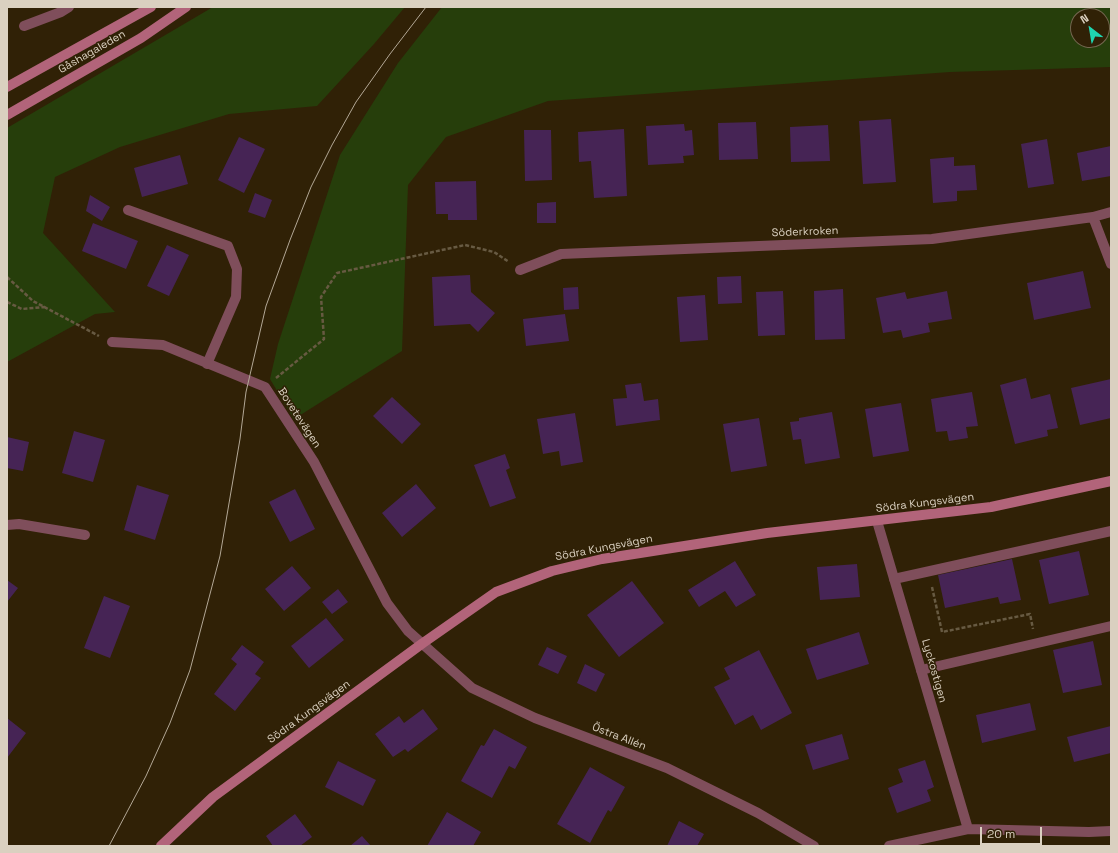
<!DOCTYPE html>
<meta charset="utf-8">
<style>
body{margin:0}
#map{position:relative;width:1118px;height:853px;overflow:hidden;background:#302106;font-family:"Space Grotesk",sans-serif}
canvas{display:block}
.frame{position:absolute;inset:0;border:8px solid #dad0c0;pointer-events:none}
.north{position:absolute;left:1070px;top:8px;width:40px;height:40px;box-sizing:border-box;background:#302106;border:1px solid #746750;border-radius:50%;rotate:329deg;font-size:11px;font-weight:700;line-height:16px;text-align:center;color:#dad0c0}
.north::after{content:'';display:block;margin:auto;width:14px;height:18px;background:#1fd5b0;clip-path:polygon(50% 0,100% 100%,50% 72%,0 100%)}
.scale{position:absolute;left:980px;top:827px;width:62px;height:18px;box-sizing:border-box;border:2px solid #dad0c0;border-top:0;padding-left:5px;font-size:12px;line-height:14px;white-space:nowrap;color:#dad0c0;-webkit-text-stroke:3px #302106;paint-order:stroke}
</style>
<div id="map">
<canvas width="1118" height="853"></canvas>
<div class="frame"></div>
<div class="north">N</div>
<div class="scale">20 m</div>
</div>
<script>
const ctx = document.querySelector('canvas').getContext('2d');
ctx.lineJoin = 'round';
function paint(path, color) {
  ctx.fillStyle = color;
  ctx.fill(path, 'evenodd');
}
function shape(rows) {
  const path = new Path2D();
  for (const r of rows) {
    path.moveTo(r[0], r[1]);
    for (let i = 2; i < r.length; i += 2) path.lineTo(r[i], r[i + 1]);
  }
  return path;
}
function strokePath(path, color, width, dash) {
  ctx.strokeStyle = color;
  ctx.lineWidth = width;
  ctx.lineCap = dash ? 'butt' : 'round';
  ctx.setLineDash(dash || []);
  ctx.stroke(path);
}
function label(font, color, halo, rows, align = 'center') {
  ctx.font = font + ' "Space Grotesk",sans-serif';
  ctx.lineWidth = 3;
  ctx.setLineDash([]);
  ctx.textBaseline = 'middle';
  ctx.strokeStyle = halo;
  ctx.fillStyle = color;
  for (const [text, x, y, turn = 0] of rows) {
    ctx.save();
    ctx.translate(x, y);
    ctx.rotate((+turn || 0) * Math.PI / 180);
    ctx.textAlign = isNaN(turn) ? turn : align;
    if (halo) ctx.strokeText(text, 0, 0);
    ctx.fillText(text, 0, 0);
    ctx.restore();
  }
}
paint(shape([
 [213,7,405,7,374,44,317,106,229,114,120,147,55,177,43,233,115,312,95,314,7,362,7,128],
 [442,7,1111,7,1111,67,950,72,548,101,446,137,408,185,402,351,294,419,270,379,278,344,340,155,398,63],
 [1078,16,1102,16,1102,40,1078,40]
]), '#263e0b');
paint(shape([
 [891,119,896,182,863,184,859,121],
 [756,122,758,159,719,160,718,123],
 [684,124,685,131,692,130,694,155,683,156,684,163,648,165,646,126],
 [828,125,830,161,791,162,790,127],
 [624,129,627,196,594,198,591,161,579,162,578,132],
 [524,130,551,130,552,180,525,181],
 [239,137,265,149,244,193,218,180],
 [1047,139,1054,184,1028,188,1021,144],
 [1111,146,1111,176,1082,181,1077,153],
 [180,155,188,184,142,197,134,168],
 [954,157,954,166,975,165,977,190,957,191,957,201,933,203,930,159],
 [476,181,477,220,448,220,448,214,436,214,435,182],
 [255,193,272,200,265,218,248,212],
 [90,195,110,207,102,221,86,211],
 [556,202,556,223,537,223,537,203],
 [93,223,138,241,126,269,82,251],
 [167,245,189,255,169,296,147,286],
 [1083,271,1091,308,1034,320,1027,283],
 [470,275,471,292,495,313,478,332,470,324,434,326,432,277],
 [741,276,742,303,718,304,717,277],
 [578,287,579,309,564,310,563,288],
 [843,289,845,339,815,340,814,291],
 [783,291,785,335,758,336,756,292],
 [947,291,952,319,928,323,930,332,903,338,901,330,883,333,876,298,905,292,907,299],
 [705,295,708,340,680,342,677,297],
 [565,314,569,341,526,346,523,319],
 [1026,378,1031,399,1050,394,1058,428,1047,430,1048,436,1015,444,1000,385],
 [1111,379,1111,418,1080,425,1071,388],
 [641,383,644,401,658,399,660,420,616,426,613,399,627,398,625,385],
 [972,392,978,426,966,427,968,438,949,441,947,431,936,432,931,399],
 [392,397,421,424,402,444,373,416],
 [901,403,909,451,873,457,865,409],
 [832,412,840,458,805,464,801,439,793,440,790,422,799,421,799,418],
 [575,413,583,462,561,466,559,451,543,454,537,419],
 [759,418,767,466,731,472,723,424],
 [74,431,105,440,93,482,62,473],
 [7,437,29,442,23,471,7,468],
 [505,454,510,468,506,470,516,498,490,507,474,465],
 [416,484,436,508,402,537,382,513],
 [137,485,169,495,155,540,124,530],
 [295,489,315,529,290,542,269,502],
 [1079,551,1089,595,1049,604,1039,560],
 [1012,559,1021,600,1000,604,998,597,945,608,938,575],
 [735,561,756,595,736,607,725,591,699,607,688,590],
 [857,564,860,597,820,600,817,567],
 [292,566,311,588,284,611,265,589],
 [7,580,18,588,7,602],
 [632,581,664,623,619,657,587,615],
 [338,589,348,602,332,614,322,602],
 [104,596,130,606,110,658,84,648],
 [326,618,344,640,309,668,291,646],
 [859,632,869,664,817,680,806,649],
 [1093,641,1102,685,1063,693,1053,650],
 [242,645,264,662,255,674,261,678,235,711,214,694,237,664,231,659],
 [547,647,567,656,558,674,538,665],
 [759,650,792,713,761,730,753,715,735,725,714,687,730,679,724,668],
 [585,664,605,674,596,692,577,683],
 [1030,703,1036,730,982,743,976,715],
 [423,709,438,729,408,752,405,749,393,757,375,734,399,716,404,723],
 [7,718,26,733,7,758],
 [1111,726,1111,753,1074,762,1067,737],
 [494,729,527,747,515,769,509,766,492,798,461,781,481,745,484,746],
 [842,734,849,759,813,770,805,745],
 [925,760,934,787,927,790,931,801,897,813,888,788,903,782,898,769],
 [338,761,376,780,363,806,325,787],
 [590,767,625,787,611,812,608,810,590,843,557,824],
 [447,812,481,832,473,846,427,846],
 [295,814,312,837,300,846,273,846,266,836],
 [679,821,704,834,697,846,667,846],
 [362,836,371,846,350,846]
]), '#462455');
strokePath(shape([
 [7,277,33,301,99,336],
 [7,302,22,309,45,307],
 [276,378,324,339,321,297,337,273,465,245,494,252,509,262],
 [932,587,942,632,1030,614,1033,629]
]), '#675a42', 2.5, [4, 2]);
strokePath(shape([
 [128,210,228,246,237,269,236,297,207,364],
 [894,579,1111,531],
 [921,670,1111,626]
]), '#7f4e5b', 10);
strokePath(shape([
 [24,26,61,12,69,7],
 [1093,217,1111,264],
 [520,270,561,254,932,239,1093,217,1111,212],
 [112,342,163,345,265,387,314,462,387,603,408,631,472,688,535,718,667,768,758,813,814,846],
 [877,521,968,829],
 [7,525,19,524,85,535],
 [889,846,968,829,1089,832,1111,831]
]), '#7f4e5b', 10);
strokePath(shape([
 [7,87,151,7],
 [7,115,141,38,186,7],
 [161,846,213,797,423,643,496,592,552,571,602,559,767,533,991,507,1111,481]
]), '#b2647a', 10);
strokePath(shape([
 [109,846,146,776,170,723,190,670,220,556,240,439,246,392,266,306,290,240,311,187,332,145,356,102,390,54,426,7]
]), '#b3a896', 1);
label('11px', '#dad0c0', '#302106', [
 ["Gåshagaleden",92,52,-30],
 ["Söderkroken",805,232,-2],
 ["Bovetevägen",299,418,57],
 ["Södra Kungsvägen",925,503,-7],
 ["Södra Kungsvägen",604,548,-11],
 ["Lyckostigen",934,671,74],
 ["Södra Kungsvägen",309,712,-36],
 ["Östra Allén",619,737,21]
]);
</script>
